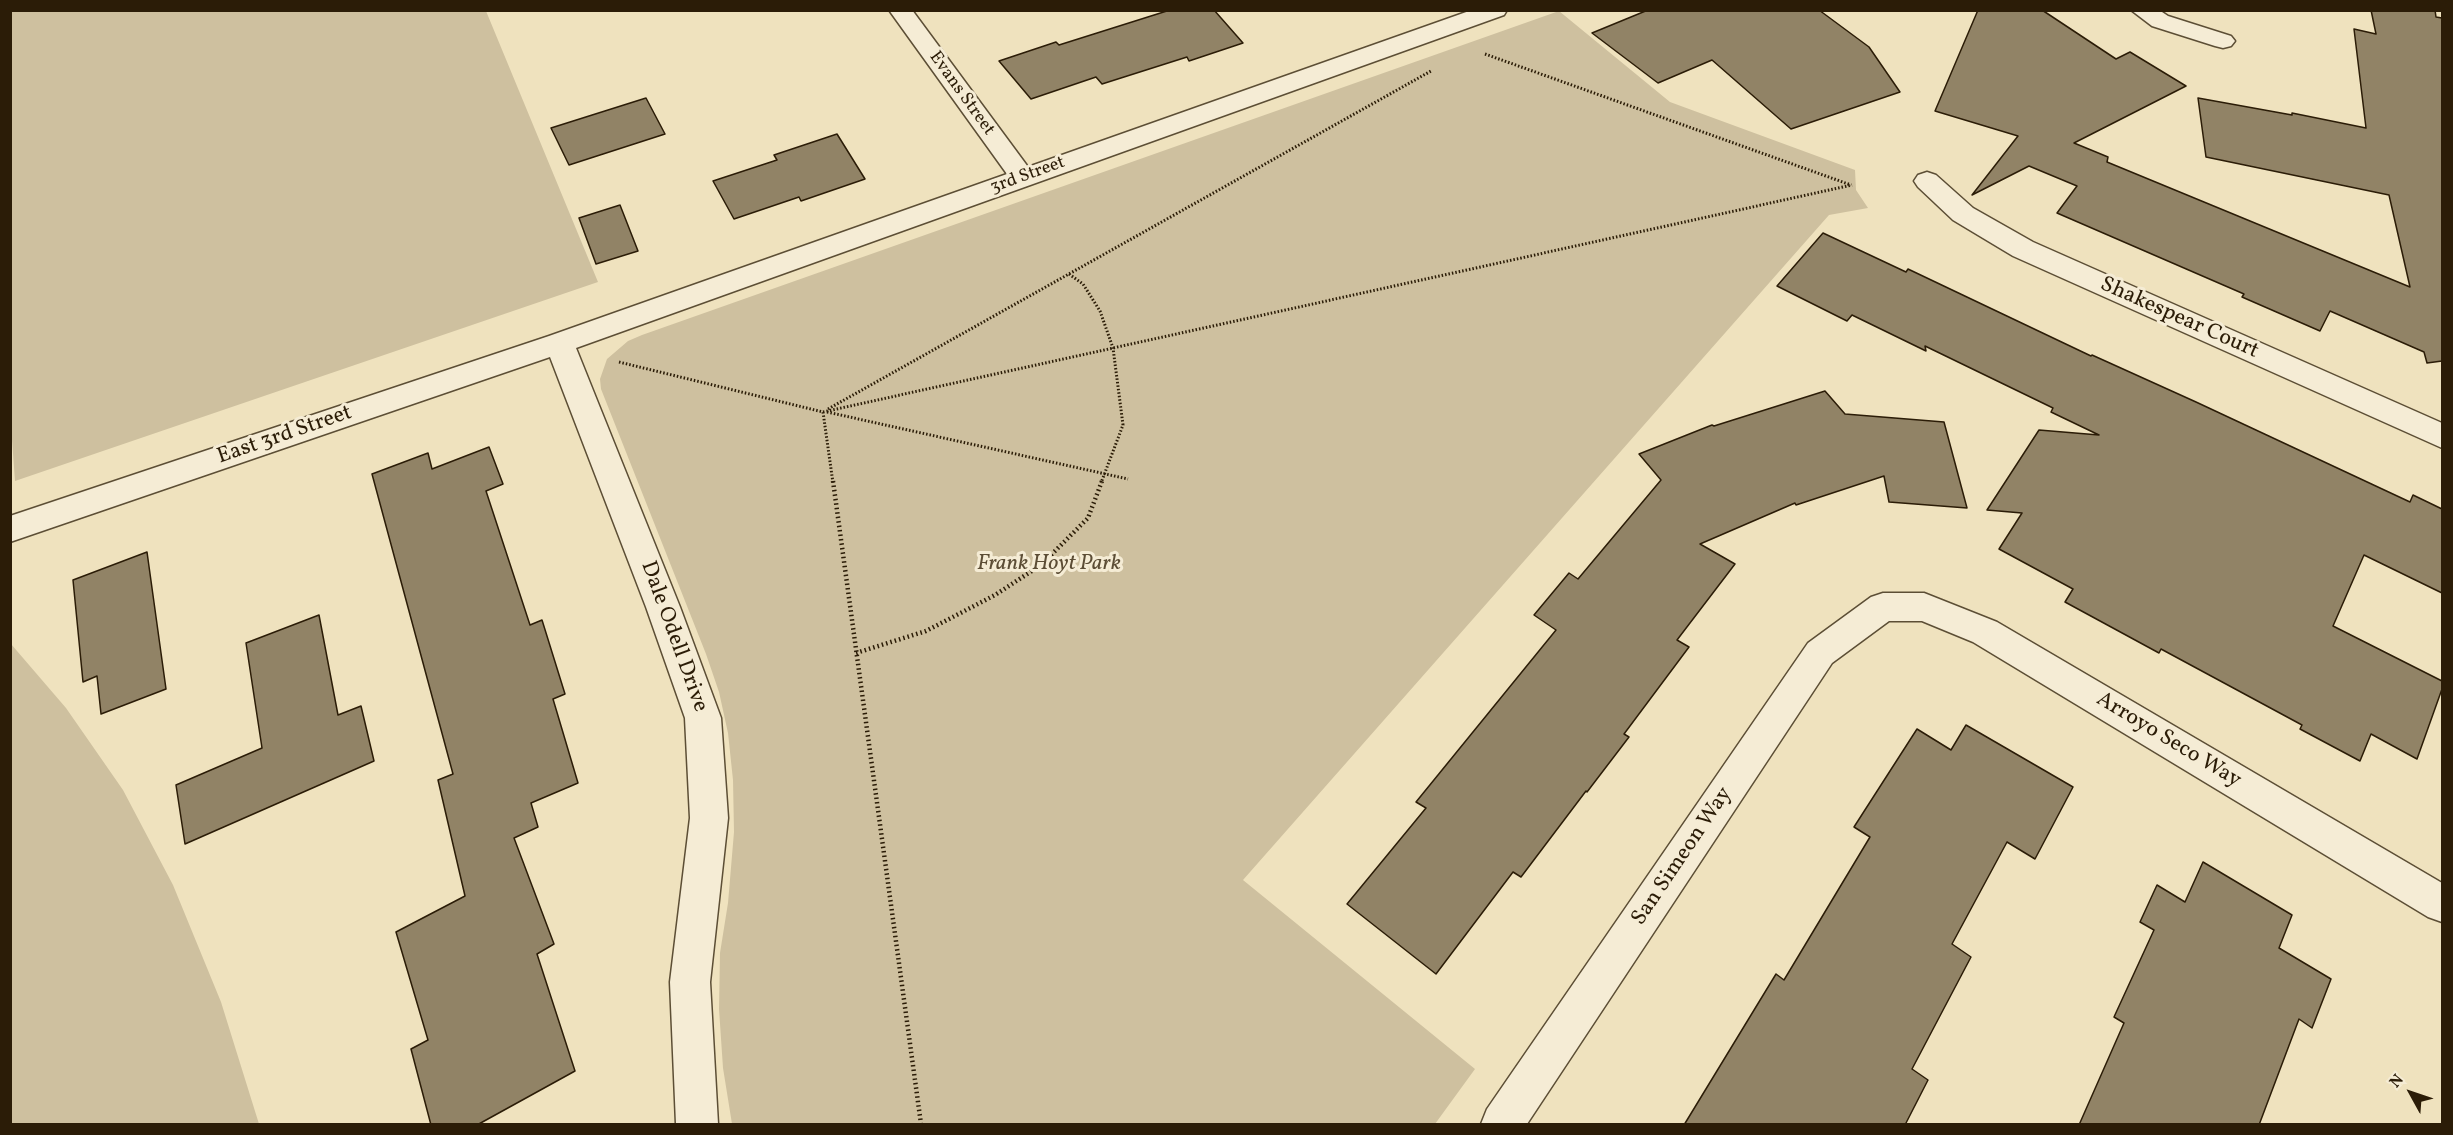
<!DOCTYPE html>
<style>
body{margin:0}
#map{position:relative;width:2453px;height:1135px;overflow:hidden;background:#efe2be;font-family:Vollkorn,serif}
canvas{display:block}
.frame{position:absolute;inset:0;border:12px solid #2b1c07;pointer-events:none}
.north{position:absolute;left:2381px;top:1063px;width:60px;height:60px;-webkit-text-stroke:4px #f5ecd5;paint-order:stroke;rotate:310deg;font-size:16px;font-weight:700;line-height:24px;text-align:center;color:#2b1c07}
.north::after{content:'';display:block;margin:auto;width:21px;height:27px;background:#2b1c07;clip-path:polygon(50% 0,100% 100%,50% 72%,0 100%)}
</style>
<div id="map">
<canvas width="2453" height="1135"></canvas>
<div class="frame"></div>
<div class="north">N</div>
</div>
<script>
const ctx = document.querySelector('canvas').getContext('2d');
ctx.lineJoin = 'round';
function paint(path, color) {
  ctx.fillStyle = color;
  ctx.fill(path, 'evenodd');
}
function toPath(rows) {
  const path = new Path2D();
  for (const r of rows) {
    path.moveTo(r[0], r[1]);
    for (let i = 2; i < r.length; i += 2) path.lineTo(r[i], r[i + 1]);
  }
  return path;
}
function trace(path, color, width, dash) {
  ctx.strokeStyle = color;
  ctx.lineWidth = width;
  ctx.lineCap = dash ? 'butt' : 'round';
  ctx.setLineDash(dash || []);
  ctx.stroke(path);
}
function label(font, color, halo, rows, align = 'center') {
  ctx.font = font + ' Vollkorn,serif';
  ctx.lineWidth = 6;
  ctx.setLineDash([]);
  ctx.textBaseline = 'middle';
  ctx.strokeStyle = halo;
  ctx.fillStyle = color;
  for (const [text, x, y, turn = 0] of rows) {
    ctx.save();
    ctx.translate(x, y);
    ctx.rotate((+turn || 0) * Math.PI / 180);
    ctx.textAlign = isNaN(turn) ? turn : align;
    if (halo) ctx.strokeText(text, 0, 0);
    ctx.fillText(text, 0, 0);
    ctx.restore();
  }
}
const green = toPath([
 [10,11,486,11,598,282,15,481,10,412],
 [1559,11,1670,102,1855,170,1856,190,1868,208,1829,215,1243,880,1475,1069,1435,1124,732,1124,723,1068,719,1009,720,953,728,903,734,832,733,780,728,733,719,692,706,654,601,389,600,379,607,359,628,341,642,335],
 [11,644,66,708,123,790,173,885,221,1002,259,1124,11,1124]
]);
const building = toPath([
 [1170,10,1214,10,1243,43,1189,61,1187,57,1102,84,1096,77,1031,99,999,61,1056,42,1059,45,1170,10],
 [1648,10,1819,10,1869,47,1900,92,1791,129,1712,60,1658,83,1592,33,1648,10],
 [1978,10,2042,10,2116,59,2130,52,2186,86,2074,143,2108,157,2107,162,2410,287,2389,195,2206,157,2198,98,2292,115,2292,113,2366,128,2354,29,2376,34,2371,10,2435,10,2436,17,2442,18,2442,361,2427,363,2424,352,2330,311,2320,331,2242,297,2244,294,2057,213,2077,186,2029,166,1972,195,2018,136,1935,111,1978,10],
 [646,98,665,134,569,165,551,128,646,98],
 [837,134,865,179,801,201,799,197,734,219,713,181,777,160,774,155,837,134],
 [620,205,638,251,596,264,579,218,620,205],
 [1823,233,1906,272,1908,269,2091,356,2092,355,2196,402,2410,502,2413,495,2442,509,2442,593,2364,555,2333,626,2442,681,2442,689,2417,759,2371,734,2360,761,2300,729,2302,725,2161,649,2159,653,2065,602,2073,589,1999,549,2022,513,1987,510,2039,430,2099,435,2051,412,2053,408,1925,346,1926,351,1852,315,1847,321,1777,286,1823,233],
 [1825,391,1845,414,1944,422,1967,508,1889,502,1884,476,1796,505,1795,503,1700,544,1735,564,1677,640,1689,647,1624,734,1629,737,1587,792,1586,791,1521,877,1513,872,1436,974,1347,904,1426,808,1416,802,1556,630,1534,615,1569,573,1578,579,1661,480,1639,454,1712,425,1714,426,1825,391],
 [489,447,503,484,486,491,530,625,542,620,565,694,553,699,578,783,531,803,538,827,514,838,554,944,537,954,575,1071,477,1125,431,1125,411,1049,428,1040,396,932,465,896,438,780,453,774,372,474,428,453,432,469,489,447],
 [147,552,166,689,101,714,97,676,83,682,73,580,147,552],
 [319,615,338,715,361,706,374,761,185,844,176,785,262,748,246,643,319,615],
 [1966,725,2073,787,2035,859,2007,842,1952,944,1971,957,1912,1069,1928,1080,1905,1125,1684,1125,1776,974,1784,980,1870,837,1854,827,1917,729,1951,750,1966,725],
 [2203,862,2292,915,2279,948,2331,979,2312,1028,2299,1019,2259,1125,2079,1125,2124,1023,2114,1017,2154,930,2140,922,2157,885,2185,902,2203,862]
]);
const pathFar1 = toPath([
 [1485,54,1851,185],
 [1069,274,1083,284,1100,311,1113,348,1123,425,1101,483],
 [619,362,823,412,833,483],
 [828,409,1431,71],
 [823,412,1852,185],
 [827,412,1128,479]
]);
const path = toPath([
 [833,481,921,1124],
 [856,653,926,631,995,595,1041,565,1088,518,1102,481]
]);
const minor = toPath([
 [889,10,912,10,1028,167,1472,10,1507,10,1504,15,576,348,680,607,721,718,728,818,710,982,718,1124,676,1124,670,982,690,818,685,718,646,607,550,357,10,542,10,516,549,336,1007,174,889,10],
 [2131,10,2159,10,2168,16,2231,36,2235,41,2231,46,2223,48,2215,46,2152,26,2131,10],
 [1927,172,1936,175,1973,208,2033,242,2442,423,2442,448,2013,256,1953,220,1918,187,1914,181,1918,175,1927,172],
 [1883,593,1924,593,1997,622,2442,883,2442,922,2428,917,1973,642,1922,621,1889,621,1832,663,1527,1124,1481,1124,1487,1109,1808,643,1871,597,1883,593]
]);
const farStreetnames = [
 ["Evans Street",961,94,54],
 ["3rd Street",1028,176,-20]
];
const streetNames = [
 ["Shakespear Court",2179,319,24],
 ["East 3rd Street",285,436,-19],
 ["Dale Odell Drive",673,637,70],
 ["Arroyo Seco Way",2168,741,31],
 ["San Simeon Way",1683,857,-56]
];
const parkNames = [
 ["Frank Hoyt Park",1049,565]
];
paint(green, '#cec09f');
paint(building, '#918366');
trace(building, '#2b1c07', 1.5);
trace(minor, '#5c4e35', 3);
trace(pathFar1, '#2b1c07', 3, [1.5, 2]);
trace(path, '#2b1c07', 4.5, [1.5, 3]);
paint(minor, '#f5ecd5');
label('18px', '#2b1c07', '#f5ecd5', farStreetnames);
label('22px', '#2b1c07', '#f5ecd5', streetNames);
label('italic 22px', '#5c4d35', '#f5ecd5', parkNames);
</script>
